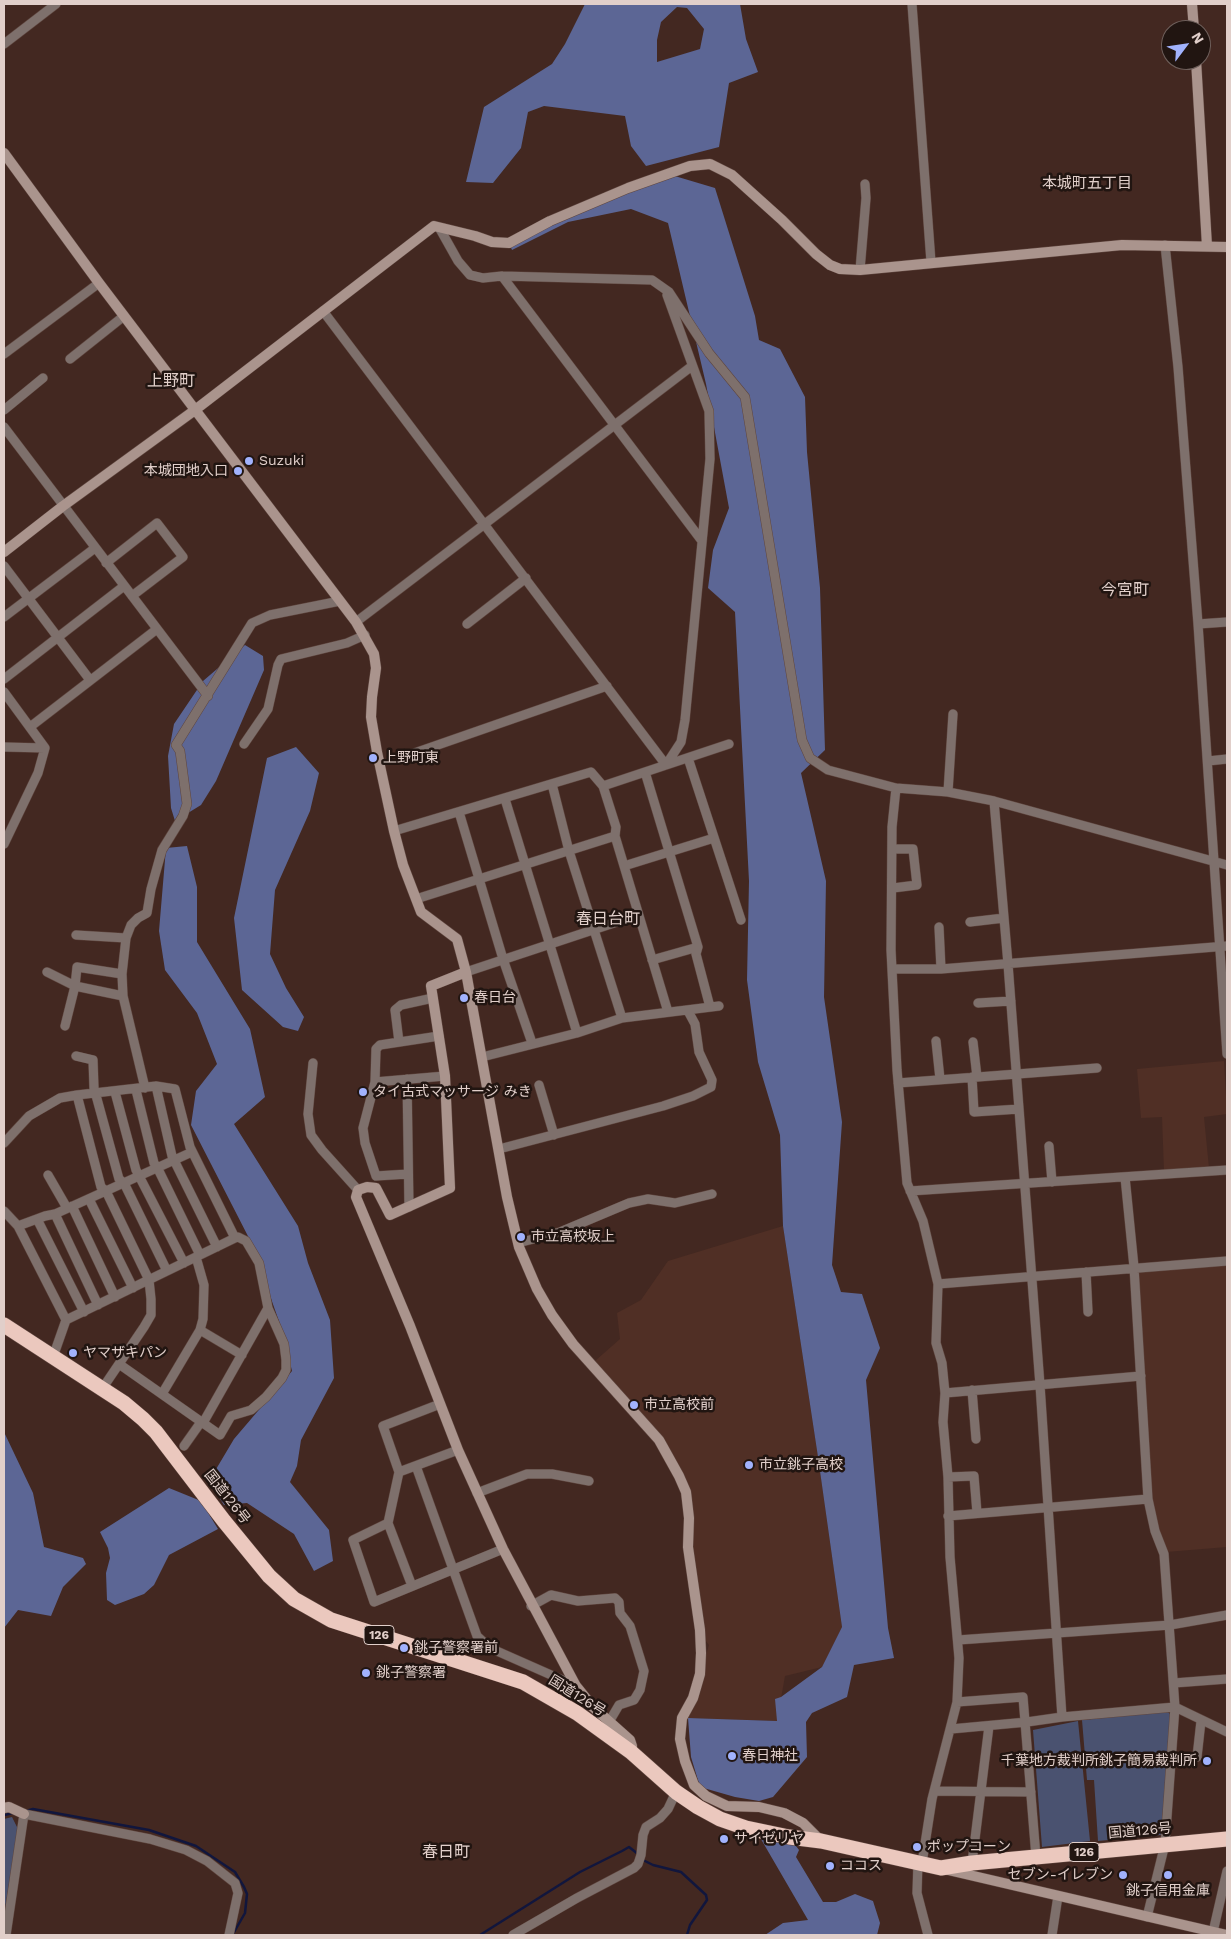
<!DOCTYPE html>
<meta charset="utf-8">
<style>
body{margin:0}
#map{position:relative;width:1231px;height:1939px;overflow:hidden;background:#432821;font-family:"Work Sans",sans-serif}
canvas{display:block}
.frame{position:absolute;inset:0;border:5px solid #e1cfca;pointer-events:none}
.north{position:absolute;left:1161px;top:20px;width:50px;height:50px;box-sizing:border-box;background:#211511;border:1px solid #6e5f5b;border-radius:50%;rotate:59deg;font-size:14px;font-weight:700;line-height:20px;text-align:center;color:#e1cfca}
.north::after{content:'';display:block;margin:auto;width:18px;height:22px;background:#a1b2fd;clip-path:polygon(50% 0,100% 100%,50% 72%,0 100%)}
</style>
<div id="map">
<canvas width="1231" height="1939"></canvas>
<div class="frame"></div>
<div class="north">N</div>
</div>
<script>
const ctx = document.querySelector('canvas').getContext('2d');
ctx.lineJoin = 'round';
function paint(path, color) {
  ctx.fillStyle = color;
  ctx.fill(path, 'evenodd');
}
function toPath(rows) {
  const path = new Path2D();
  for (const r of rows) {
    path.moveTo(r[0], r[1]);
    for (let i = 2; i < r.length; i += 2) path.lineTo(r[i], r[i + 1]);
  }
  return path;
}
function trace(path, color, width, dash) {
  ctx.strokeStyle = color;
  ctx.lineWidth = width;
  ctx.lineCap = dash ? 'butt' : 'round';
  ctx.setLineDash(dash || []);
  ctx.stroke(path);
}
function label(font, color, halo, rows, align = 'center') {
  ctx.font = font + ' "Work Sans","Noto Sans JP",sans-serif';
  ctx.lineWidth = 5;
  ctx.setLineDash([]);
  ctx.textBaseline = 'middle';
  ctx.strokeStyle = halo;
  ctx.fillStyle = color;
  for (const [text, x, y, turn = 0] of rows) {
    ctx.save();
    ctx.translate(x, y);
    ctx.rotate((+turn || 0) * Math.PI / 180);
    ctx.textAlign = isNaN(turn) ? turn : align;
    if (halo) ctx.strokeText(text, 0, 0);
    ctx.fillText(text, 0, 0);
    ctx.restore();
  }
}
const built = toPath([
 [1224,1061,1227,1114,1204,1117,1209,1168,1164,1171,1162,1117,1141,1118,1137,1069],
 [783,1226,818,1457,842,1627,822,1667,785,1676,777,1721,687,1718,709,1645,705,1640,692,1556,692,1506,657,1431,595,1361,620,1339,617,1313,641,1300,668,1261],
 [1227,1263,1227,1547,1166,1552,1152,1512,1137,1270]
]);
const green = toPath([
 [1167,1711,1171,1715,1161,1835,1098,1841,1094,1780,1087,1780,1082,1720],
 [1078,1721,1090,1841,1042,1847,1033,1730],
 [12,1817,18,1829,5,1909,4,1819]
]);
const forest = toPath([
 [585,4,740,4,746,39,758,72,729,83,719,147,646,166,631,146,625,116,544,106,528,112,521,148,493,183,466,182,484,107,552,64,565,44],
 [677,7,687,8,704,29,700,49,657,62,657,40,661,22],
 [668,174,715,188,755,316,759,340,780,349,805,397,807,452,820,588,825,750,801,773,826,881,824,997,842,1122,832,1265,841,1292,862,1294,880,1348,866,1380,888,1628,894,1658,854,1665,847,1697,812,1713,806,1722,807,1757,773,1797,759,1801,735,1797,700,1787,691,1757,688,1718,777,1721,775,1699,781,1697,822,1667,842,1627,818,1457,783,1226,780,1135,758,1062,747,980,749,881,735,612,708,588,713,550,729,508,706,384,668,223,631,209,568,222,512,250,509,243],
 [245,645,263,656,264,670,216,781,201,805,175,821,171,808,168,756,174,724,203,681],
 [296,747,319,773,310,811,275,890,270,954,286,988,304,1017,298,1031,283,1027,242,990,234,918,267,758],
 [187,846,197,887,197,942,250,1029,265,1097,234,1124,298,1226,308,1263,330,1320,334,1378,301,1440,297,1466,290,1482,329,1530,333,1561,314,1571,294,1534,247,1503,224,1505,209,1481,234,1439,292,1371,282,1330,252,1244,191,1125,196,1091,217,1064,197,1013,165,970,159,931,166,848],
 [4,1432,33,1493,44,1547,83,1558,86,1564,63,1587,51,1616,18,1610,4,1628],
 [169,1488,201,1501,218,1529,169,1555,154,1585,144,1594,115,1605,107,1600,106,1573,110,1558,108,1548,100,1532],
 [758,1834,793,1842,799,1850,796,1857,823,1902,836,1902,855,1894,873,1901,880,1923,877,1935,765,1935,783,1923,808,1920]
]);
const stream = toPath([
 [26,1811,33,1809,149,1830,196,1846,235,1872,244,1887,247,1894,245,1913,233,1934],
 [4,1815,13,1813],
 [643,1860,653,1865,681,1872,706,1895,707,1900,690,1925,687,1935],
 [480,1935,580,1872,622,1851,629,1847,638,1854]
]);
const street = toPath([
 [912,4,931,262],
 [4,44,56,4],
 [440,229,458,261,470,275,483,278,502,276,652,280,669,292,709,353,745,397,802,740,810,758,828,770,896,788,948,792,994,801,1227,865],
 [1165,245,1178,367,1198,624,1227,1054],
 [860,270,866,198,865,184],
 [502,276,702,541],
 [323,311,666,765,681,742,685,720,710,459,709,411,667,295],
 [4,354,99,283],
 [70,359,124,316],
 [4,410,43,378],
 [4,427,208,696],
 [106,563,157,523,183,557,132,596],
 [4,566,90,680],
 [4,617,95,548],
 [356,622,692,366],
 [467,624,526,578],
 [1198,624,1227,622],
 [4,679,124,586],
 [4,692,45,748],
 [30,727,157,629],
 [244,744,268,709,278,665,281,659,347,643,365,635],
 [4,747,45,748],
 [406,756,607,686],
 [688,758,741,920],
 [1208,761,1227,759],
 [645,772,698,947,696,954,710,1007],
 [552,784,569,851,622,1018],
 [603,786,729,744],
 [896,788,892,827,891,950,897,1070,907,1183,923,1221,938,1284,936,1343,942,1363,945,1393,943,1422,948,1477,950,1557,959,1658,957,1702,932,1799,922,1863],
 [948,792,953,714],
 [505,799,577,1033],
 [994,801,1008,964,1040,1385,1062,1717],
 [459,812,503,959,532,1043],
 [394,831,591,772,603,786,616,827,615,836,668,1012],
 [4,844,38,773,45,748],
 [892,849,913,849,917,885,893,888],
 [624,866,714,838],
 [416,899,615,836],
 [970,922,1004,918],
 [939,927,941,969],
 [76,935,126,938],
 [652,960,698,947],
 [892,969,941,969,1227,946],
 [47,972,75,986,123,996],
 [466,972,638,915],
 [978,1003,1011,1001],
 [65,1026,75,986,77,967,122,974],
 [936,1041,940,1079],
 [399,1042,395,1010,401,1005,433,998],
 [973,1042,977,1077],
 [76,1056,93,1060,94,1088,119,1179,124,1183,167,1271],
 [482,1057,577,1033,622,1018,719,1006],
 [313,1063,308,1114,311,1135,322,1150,358,1190],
 [972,1077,974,1112,1019,1109],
 [407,1079,409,1207],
 [375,1082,445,1076],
 [898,1083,1097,1068],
 [539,1085,554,1135],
 [156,1086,172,1156,217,1247],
 [145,1088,123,996,122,974,126,938,131,925,138,918,147,913,151,889,162,850,183,816,187,804,180,751,176,745,252,623,270,615,340,601],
 [136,1090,154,1163,158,1169,200,1255],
 [115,1092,136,1170,184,1263],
 [77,1095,101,1187,106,1191,149,1280,151,1299,151,1315,144,1327,102,1389],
 [4,1143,29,1116,60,1098,77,1095,156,1086,175,1089,190,1147,235,1238],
 [1049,1146,1052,1182],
 [499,1149,663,1106,693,1096,711,1087,712,1080,699,1052,695,1024,688,1011],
 [408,1174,376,1176,365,1143,363,1128,375,1082,376,1049,380,1045,439,1036],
 [48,1175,67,1208],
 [1125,1177,1134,1267,1148,1499,1155,1531,1164,1554,1175,1707,1165,1844,1147,1917],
 [910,1191,1227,1170],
 [89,1199,133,1288],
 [72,1206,115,1297],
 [4,1211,18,1226,66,1320],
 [55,1214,98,1305],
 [37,1219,84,1312],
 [18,1226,45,1216,55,1214,192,1152],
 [518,1243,560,1232,629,1203,648,1199,675,1203,712,1194],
 [1086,1272,1088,1312],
 [938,1284,1227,1261],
 [200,1330,242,1355],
 [53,1357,66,1320,235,1238,238,1237,246,1241,259,1263,268,1308,284,1344,286,1360,286,1370,282,1378,266,1397,251,1410,231,1416,220,1435,119,1364],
 [972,1390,976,1439],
 [945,1393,1141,1376],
 [162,1394,200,1330,203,1319,204,1285,196,1257],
 [440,1404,383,1426,399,1472,388,1523,353,1540,374,1602,503,1549],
 [203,1423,268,1308],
 [184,1446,201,1422],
 [416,1466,477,1636,490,1648,576,1686],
 [399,1472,458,1450],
 [948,1477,974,1476,977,1513],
 [477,1493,527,1474,552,1474,589,1481],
 [948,1516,1148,1499],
 [388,1523,412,1586],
 [531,1606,551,1595,578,1601,615,1598,619,1602,620,1613,630,1626,644,1671,640,1690,634,1700,619,1705,609,1722],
 [958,1640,1170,1625,1227,1615],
 [1174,1683,1227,1679],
 [957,1702,1023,1697,1036,1857],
 [951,1729,1027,1722,1062,1717,1175,1707,1227,1732],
 [1197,1757,1201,1721],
 [934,1791,1031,1792],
 [918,1862,917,1893,928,1935],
 [972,1863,989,1726],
 [1213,1932,1227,1871],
 [6,1935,24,1814,150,1839,186,1850,207,1861,235,1883,238,1893,229,1935],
 [513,1935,577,1898,634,1868,638,1864,641,1855,643,1835,646,1827,660,1818,668,1809,676,1792],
 [1052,1935,1058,1896]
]);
const secondary = toPath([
 [1192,4,1194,30],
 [1196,60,1207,246],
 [4,153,99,283,356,622,374,654,376,668,372,697,371,717,377,752,394,831,403,865,421,912,457,939,466,972,507,1197,519,1247,537,1289,552,1315,573,1344,659,1440,679,1476,686,1492,689,1518,688,1547,700,1630,701,1653,700,1674,693,1698,682,1718,680,1739,685,1761,694,1785,706,1796,727,1806,759,1807,784,1813,803,1823,821,1841],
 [4,552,63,506,195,410,434,226,475,236,492,242,509,243,550,221,628,188,690,166,710,164,732,175,782,220,816,254,830,265,840,269,860,270,1122,245,1227,247],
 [466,972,431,986,445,1076,450,1188,390,1215,376,1188,367,1187,358,1190,356,1197,410,1326,458,1450,503,1549,576,1686,593,1707,630,1740,632,1746,631,1752],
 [4,1808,9,1807,24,1814],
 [948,1870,1227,1935]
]);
const highway = toPath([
 [4,1325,124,1403,143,1419,156,1432,224,1521,269,1576,294,1599,331,1620,523,1682,577,1713,631,1752,676,1792,698,1807,720,1819,746,1828,789,1837,821,1841,941,1868,972,1863,1227,1839]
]);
const markers = [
 [249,461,5,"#a1b2fd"],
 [238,471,5,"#a1b2fd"],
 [373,758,5,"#a1b2fd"],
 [464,998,5,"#a1b2fd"],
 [363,1092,5,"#a1b2fd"],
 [521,1237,5,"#a1b2fd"],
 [73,1353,5,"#a1b2fd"],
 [634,1405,5,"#a1b2fd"],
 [749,1465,5,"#a1b2fd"],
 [404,1648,5,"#a1b2fd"],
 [366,1673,5,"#a1b2fd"],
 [732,1756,5,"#a1b2fd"],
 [1207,1761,5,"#a1b2fd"],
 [724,1839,5,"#a1b2fd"],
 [917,1847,5,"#a1b2fd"],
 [830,1866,5,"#a1b2fd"],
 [1123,1875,5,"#a1b2fd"],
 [1168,1875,5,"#a1b2fd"]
];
const shields = [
 [379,1635,30],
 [1084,1852,30]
];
const shieldNames = [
 ["126",379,1635],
 ["126",1084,1852]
];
const poiNames = [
 ["Suzuki",259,461],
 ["本城団地入口",228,471,"right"],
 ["上野町東",383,758],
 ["春日台",474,998],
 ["タイ古式マッサージ みき",373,1092],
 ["市立高校坂上",531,1237],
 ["ヤマザキパン",83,1353],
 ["市立高校前",644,1405],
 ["市立銚子高校",759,1465],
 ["銚子警察署前",414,1648],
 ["銚子警察署",376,1673],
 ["春日神社",742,1756],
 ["千葉地方裁判所銚子簡易裁判所",1197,1761,"right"],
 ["サイゼリヤ",734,1839],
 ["ポップコーン",927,1847],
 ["ココス",840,1866],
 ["セブン-イレブン",1113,1875,"right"],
 ["銚子信用金庫",1168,1891,"center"]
];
const streetNames = [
 ["国道126号",227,1497,52],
 ["国道126号",577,1696,32],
 ["国道126号",1140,1831,-5]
];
const neighbourhoodNames = [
 ["本城町五丁目",1087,184]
];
const quarterNames = [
 ["上野町",171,381],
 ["今宮町",1125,590],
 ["春日台町",608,919],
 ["春日町",446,1852]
];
paint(built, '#502f25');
paint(green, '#4a5270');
paint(forest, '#5c6695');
trace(stream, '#11163d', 2.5);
trace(street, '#5f463f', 10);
trace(secondary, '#5f463f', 11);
trace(highway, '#5f463f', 16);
trace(street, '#7e706c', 9);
trace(secondary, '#aa948d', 10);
trace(highway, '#ebc8be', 15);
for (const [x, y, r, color] of markers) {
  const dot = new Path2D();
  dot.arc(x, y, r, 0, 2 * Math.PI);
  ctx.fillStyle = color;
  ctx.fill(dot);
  trace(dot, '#211511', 2);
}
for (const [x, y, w] of shields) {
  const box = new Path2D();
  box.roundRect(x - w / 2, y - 9.5, w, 19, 4);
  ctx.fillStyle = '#211511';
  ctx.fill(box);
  trace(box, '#e1cfca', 1);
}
label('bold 12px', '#e1cfca', null, shieldNames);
label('14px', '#e1cfca', '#211511', poiNames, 'left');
label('14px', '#e1cfca', '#211511', streetNames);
label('15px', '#e1cfca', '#211511', neighbourhoodNames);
label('16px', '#e1cfca', '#211511', quarterNames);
</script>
